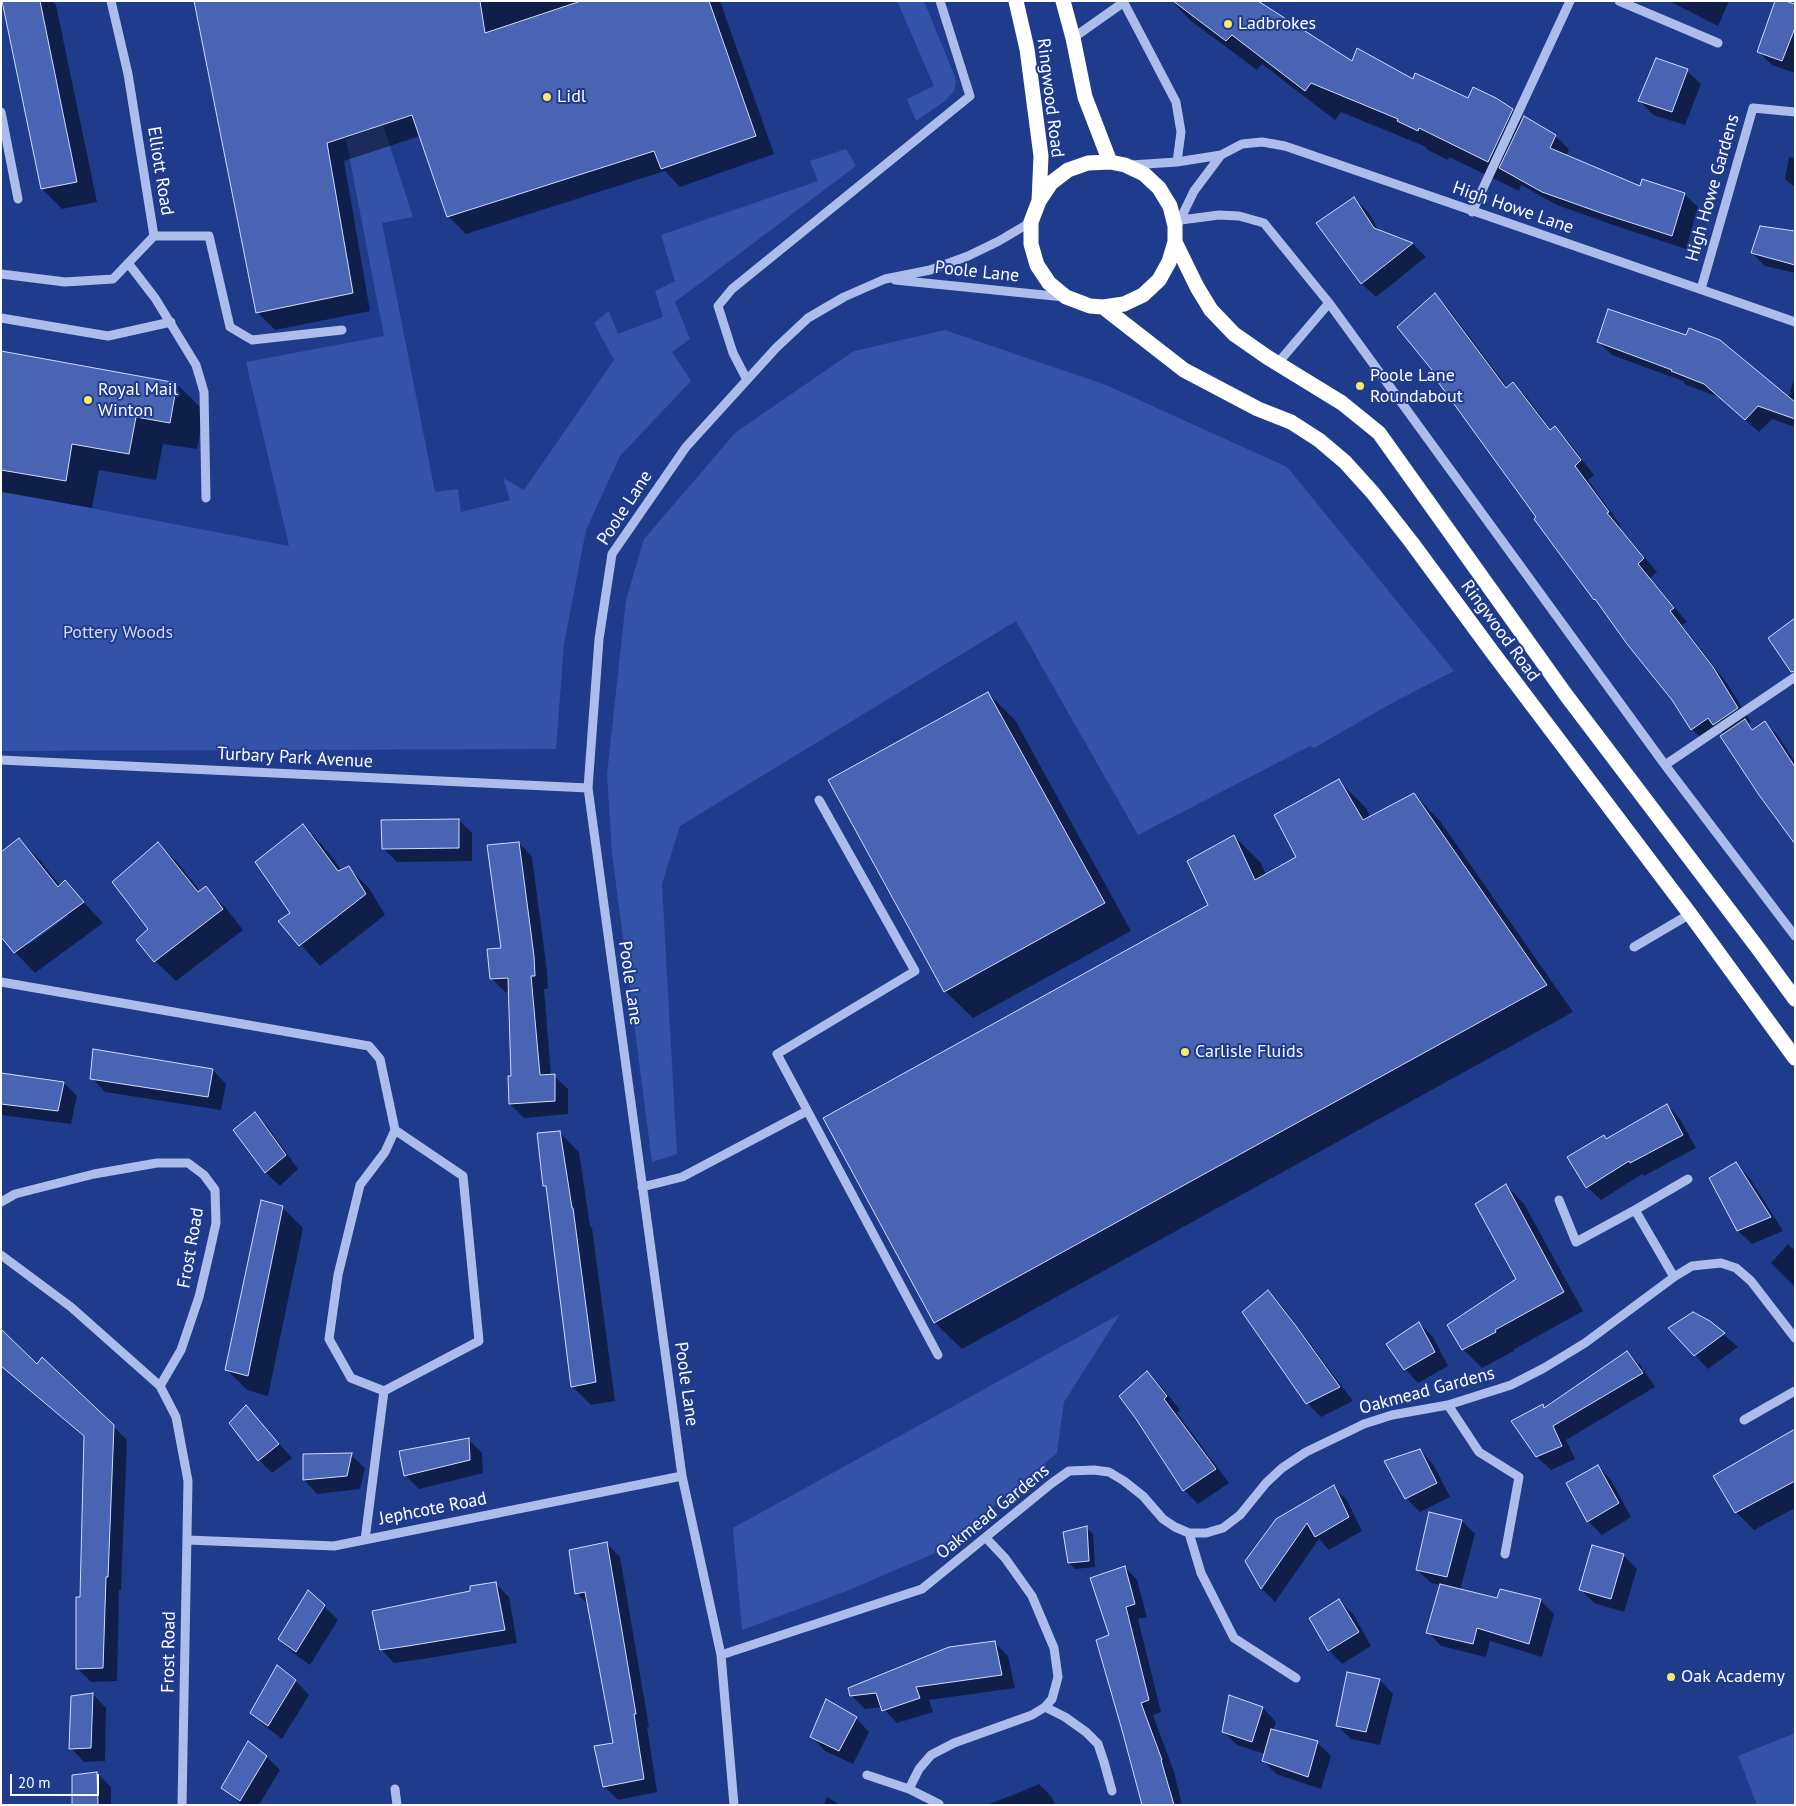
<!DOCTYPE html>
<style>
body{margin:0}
#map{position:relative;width:1796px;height:1806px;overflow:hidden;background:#1f3b8c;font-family:"PT Sans",sans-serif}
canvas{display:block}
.frame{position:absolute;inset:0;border:2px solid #fff;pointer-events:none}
.scale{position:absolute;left:10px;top:1774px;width:89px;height:22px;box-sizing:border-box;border:2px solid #fff;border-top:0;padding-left:6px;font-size:15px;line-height:18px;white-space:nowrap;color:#fff;-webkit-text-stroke:4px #1f3b8c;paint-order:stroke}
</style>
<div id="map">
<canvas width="1796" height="1806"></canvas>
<div class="frame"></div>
<div class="scale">20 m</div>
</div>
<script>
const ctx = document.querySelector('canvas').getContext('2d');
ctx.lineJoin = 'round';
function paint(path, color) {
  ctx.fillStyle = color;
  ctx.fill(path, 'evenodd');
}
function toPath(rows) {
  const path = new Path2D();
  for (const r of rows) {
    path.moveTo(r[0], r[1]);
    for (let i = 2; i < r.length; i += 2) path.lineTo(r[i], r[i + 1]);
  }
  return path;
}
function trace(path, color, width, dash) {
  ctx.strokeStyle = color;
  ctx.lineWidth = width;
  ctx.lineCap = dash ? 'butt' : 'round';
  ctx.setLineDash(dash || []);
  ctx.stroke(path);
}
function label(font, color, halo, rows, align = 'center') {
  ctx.font = font + ' "PT Sans",sans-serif';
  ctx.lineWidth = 4;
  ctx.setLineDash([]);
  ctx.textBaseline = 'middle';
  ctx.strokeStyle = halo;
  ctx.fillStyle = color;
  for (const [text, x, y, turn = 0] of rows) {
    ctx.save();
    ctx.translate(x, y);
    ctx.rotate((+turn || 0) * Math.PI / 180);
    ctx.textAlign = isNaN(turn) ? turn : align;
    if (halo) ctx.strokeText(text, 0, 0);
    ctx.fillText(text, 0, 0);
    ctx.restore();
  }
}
const green = toPath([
 [897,1,924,1,955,77,956,83,954,91,945,101,916,121,907,99,934,86],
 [383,125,413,217,382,223,435,492,458,489,461,512,510,500,503,478,524,490,614,360,594,323,609,311,618,334,663,317,655,291,675,281,661,235,818,181,810,161,846,149,856,166,675,302,690,339,672,352,691,381,620,456,586,530,564,644,556,749,1,751,1,491,289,546,246,362,384,336,346,140,362,132],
 [945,330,1106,385,1287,467,1454,671,1392,703,1314,748,1310,746,1138,835,1016,621,680,826,662,884,677,1154,652,1162,612,853,607,774,626,600,644,539,736,432,854,351],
 [1120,1314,1064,1402,1057,1453,940,1551,844,1592,742,1630,733,1528],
 [1795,1733,1795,1805,1757,1805,1738,1756]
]);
const shadow = toPath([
 [3,1,52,1,56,5,97,202,62,209,42,189],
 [195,1,720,1,774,154,680,187,665,171,466,234,448,216,420,136,344,161,370,311,275,330,257,312],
 [1172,1,1256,1,1352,63,1414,81,1469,100,1512,110,1523,121,1555,136,1569,149,1566,156,1641,188,1684,194,1698,207,1686,249,1619,227,1557,205,1521,185,1519,191,1449,157,1448,160,1428,150,1424,146,1341,112,1335,120,1262,64,1257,70,1191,21],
 [1669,1,1729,1,1718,26],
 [1795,6,1795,73,1772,65,1759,52],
 [1657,59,1687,71,1701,84,1685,125,1653,115,1640,101],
 [1789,157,1795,158,1795,186,1792,185,1785,179],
 [1354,198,1368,212,1380,232,1413,244,1426,257,1376,297,1362,284,1317,223],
 [1795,233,1795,273,1765,266,1752,253],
 [1435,295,1448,308,1508,388,1513,384,1527,397,1551,430,1555,428,1568,441,1594,475,1588,480,1621,526,1619,527,1657,572,1650,578,1687,622,1682,625,1726,682,1751,722,1748,724,1754,730,1765,722,1778,736,1795,762,1795,842,1724,734,1721,732,1706,743,1692,729,1673,700,1595,599,1538,518],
 [1687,337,1788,398,1795,376,1795,427,1772,419,1759,432,1719,397,1686,385,1683,381,1612,355,1598,342],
 [1,352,177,384,204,411,197,449,163,444,156,480,99,470,92,508,1,492],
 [988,693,1015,720,1131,931,973,1018,945,991],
 [1338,780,1365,807,1371,817,1414,794,1440,821,1573,1012,962,1349,935,1323,824,1119,1210,906,1234,836,1261,863,1266,875,1298,858],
 [459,820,472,833,472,861,397,862,383,848],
 [303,825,323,846,342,870,348,867,369,888,385,915,320,966,280,922,292,913],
 [19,840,40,860,60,886,65,882,103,923,35,973,15,952],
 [66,914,68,916,28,945,28,942],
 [158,843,179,864,200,891,205,888,226,908,243,930,176,981,155,961,149,929],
 [519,843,532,857,547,971,548,989,544,989,551,1076,554,1076,568,1089,568,1114,524,1118,510,1104,509,1077,512,1077,510,991,505,992,491,978,502,949],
 [213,1070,226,1084,221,1110,105,1092,92,1078],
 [1,1074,64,1083,77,1096,71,1124,1,1115],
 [1667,1105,1680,1119,1696,1148,1644,1176,1642,1174,1601,1200,1587,1187,1607,1140],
 [255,1114,268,1127,298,1169,280,1186,266,1173,235,1130],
 [560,1133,579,1152,590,1226,592,1228,615,1401,591,1405,572,1386,548,1189,544,1186],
 [1735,1164,1749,1177,1783,1231,1752,1244,1738,1231,1711,1179],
 [1506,1185,1524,1204,1583,1311,1513,1350,1514,1351,1482,1368,1463,1349,1518,1280],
 [282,1207,303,1228,268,1396,247,1390,226,1369],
 [1788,1244,1795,1251,1795,1287,1771,1263],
 [1268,1292,1282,1306,1353,1401,1321,1417,1307,1403],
 [1709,1322,1738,1347,1708,1369,1670,1328],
 [1419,1323,1433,1337,1448,1366,1418,1383,1405,1369],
 [1627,1352,1641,1366,1655,1387,1566,1440,1575,1459,1551,1470,1537,1457,1512,1422,1542,1406,1545,1409],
 [37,1366,113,1426,127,1440,121,1590,119,1590,117,1681,91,1682,78,1669,85,1438,24,1384],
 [1147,1373,1161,1386,1180,1410,1177,1413,1229,1483,1198,1504,1184,1490,1137,1418],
 [246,1407,292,1458,272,1473,259,1460],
 [1795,1430,1795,1508,1754,1530,1736,1512,1715,1477],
 [468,1439,482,1453,483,1473,419,1489,405,1475],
 [1420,1450,1433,1464,1450,1497,1420,1512,1406,1498],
 [351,1455,365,1468,360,1489,317,1494,304,1480,304,1456],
 [1598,1466,1611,1480,1631,1517,1602,1535,1588,1521,1568,1483],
 [1333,1487,1347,1500,1362,1531,1329,1550,1319,1539,1275,1602,1262,1589,1247,1562],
 [1430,1514,1462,1521,1475,1534,1460,1590,1498,1599,1541,1601,1554,1614,1542,1657,1490,1641,1486,1657,1441,1646,1428,1632,1441,1585,1431,1583,1417,1570],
 [1087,1528,1093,1534,1095,1567,1075,1569,1069,1563],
 [606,1543,620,1557,649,1727,647,1727,657,1792,618,1800,604,1786,614,1744,589,1606,577,1593],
 [1623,1555,1637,1569,1624,1612,1594,1603,1581,1590],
 [1125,1567,1137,1580,1147,1617,1138,1619,1161,1712,1153,1715,1174,1772,1182,1805,1143,1805,1111,1636],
 [495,1583,509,1597,517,1643,423,1659,394,1663,381,1649,472,1592],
 [1339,1601,1353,1614,1371,1646,1342,1664,1329,1650],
 [324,1606,338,1620,310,1665,293,1653,279,1639],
 [995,1643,1008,1656,1015,1688,929,1700,933,1712,897,1723,882,1707,865,1709,851,1695],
 [277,1667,296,1681,309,1695,282,1739,265,1726,252,1713],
 [1380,1680,1393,1694,1380,1745,1351,1739,1337,1725],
 [93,1694,106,1708,105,1761,84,1762,71,1748],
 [1263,1708,1276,1722,1273,1731,1317,1742,1331,1756,1321,1789,1276,1774,1263,1760,1265,1754,1237,1745,1223,1731],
 [856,1718,869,1732,853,1764,825,1751,812,1737],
 [267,1757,280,1770,259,1805,242,1805,223,1788],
 [97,1773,111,1787,111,1805,74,1805],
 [1039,1784,1052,1797,1055,1805,986,1805,1013,1795],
 [827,1797,840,1805,824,1805]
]);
const building = toPath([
 [2,1,40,1,77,182,41,189,2,1],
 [194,1,480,1,485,33,581,1,709,1,756,136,661,169,654,151,447,217,412,115,327,143,353,293,256,313,194,1],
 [1173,1,1258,1,1352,61,1357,48,1413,79,1415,73,1468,98,1473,87,1496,98,1513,109,1488,162,1419,128,1418,131,1397,121,1398,119,1311,83,1305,91,1232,35,1226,41,1173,1],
 [1775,1,1785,1,1795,4,1795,28,1782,61,1757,52,1775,1],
 [1656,58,1688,69,1672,112,1638,101,1656,58],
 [1524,116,1556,135,1550,148,1640,186,1642,179,1685,193,1672,236,1604,214,1542,192,1499,168,1524,116],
 [1354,197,1374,228,1413,243,1361,284,1316,223,1354,197],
 [1760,226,1795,231,1795,265,1751,253,1760,226],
 [1435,293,1506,388,1513,382,1550,430,1555,426,1581,460,1575,466,1609,512,1607,513,1644,558,1638,564,1674,608,1670,611,1713,667,1738,708,1713,725,1708,718,1691,730,1672,700,1627,644,1595,599,1594,600,1559,553,1534,519,1536,517,1430,371,1432,370,1397,327,1435,293],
 [1608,309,1686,335,1689,328,1720,340,1795,402,1795,419,1758,406,1745,420,1704,384,1671,371,1672,370,1597,342,1608,309],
 [1,351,177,383,170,423,136,417,129,454,72,444,66,481,1,470,1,351],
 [1795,618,1795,671,1791,672,1768,638,1795,618],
 [988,692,1105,903,944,992,828,780,988,692],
 [1745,719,1752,730,1765,721,1795,767,1795,844,1759,795,1720,736,1745,719],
 [1339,779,1363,820,1414,793,1547,985,934,1323,823,1118,1208,905,1187,861,1234,835,1255,880,1296,857,1274,815,1339,779],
 [459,819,459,848,382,849,381,820,459,819],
 [303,824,338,871,349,866,366,894,299,946,278,921,290,913,255,862,303,824],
 [19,838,58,887,65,880,84,902,14,953,1,937,1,852,19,838],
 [158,842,198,892,206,886,223,909,154,962,136,940,148,929,112,882,158,842],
 [519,842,534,956,535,976,531,976,540,1075,555,1074,555,1101,509,1104,508,1076,511,1076,508,978,490,979,487,949,501,948,487,845,519,842],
 [93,1049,213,1069,208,1097,90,1079,93,1049],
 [1,1073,64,1082,58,1111,1,1104,1,1073],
 [1667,1104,1683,1135,1630,1163,1629,1161,1586,1188,1567,1157,1604,1135,1606,1139,1667,1104],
 [255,1112,286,1155,265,1173,233,1130,255,1112],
 [560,1131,572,1208,573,1208,596,1382,571,1387,546,1186,543,1186,537,1133,560,1131],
 [1736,1162,1771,1217,1737,1231,1709,1178,1736,1162],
 [1506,1184,1564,1292,1495,1330,1496,1332,1462,1350,1447,1325,1516,1279,1475,1204,1506,1184],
 [261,1200,283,1206,248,1376,225,1370,261,1200],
 [1268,1290,1296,1326,1340,1387,1306,1404,1242,1312,1268,1290],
 [1693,1312,1710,1321,1725,1333,1694,1356,1668,1328,1693,1312],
 [1419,1322,1435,1352,1404,1370,1386,1344,1419,1322],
 [1,1329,37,1364,42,1357,114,1425,108,1577,106,1577,103,1668,76,1669,76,1597,80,1597,84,1436,1,1366,1,1329],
 [1627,1351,1643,1373,1553,1426,1562,1446,1536,1457,1511,1421,1543,1404,1544,1408,1627,1351],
 [1147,1371,1167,1396,1164,1399,1216,1469,1183,1491,1136,1419,1119,1396,1147,1371],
 [246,1405,279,1444,258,1461,229,1423,246,1405],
 [1795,1429,1795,1481,1735,1513,1713,1476,1795,1429],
 [469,1438,470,1460,404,1476,399,1451,469,1438],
 [1420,1449,1437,1483,1405,1499,1384,1461,1420,1449],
 [352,1453,347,1476,303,1480,303,1454,352,1453],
 [1598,1465,1619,1503,1587,1522,1566,1483,1598,1465],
 [1334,1485,1349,1517,1315,1537,1307,1523,1261,1589,1245,1561,1276,1519,1334,1485],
 [1429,1512,1462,1520,1447,1577,1416,1570,1429,1512],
 [1087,1526,1089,1561,1068,1563,1063,1532,1087,1526],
 [607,1542,636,1714,634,1714,644,1779,603,1787,594,1746,613,1743,585,1592,575,1594,569,1550,607,1542],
 [1592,1545,1624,1554,1611,1599,1579,1590,1592,1545],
 [1125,1566,1135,1604,1126,1607,1149,1700,1141,1703,1162,1760,1161,1760,1174,1805,1142,1805,1122,1730,1096,1640,1109,1635,1090,1578,1125,1566],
 [496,1582,505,1630,408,1646,380,1650,372,1611,470,1591,470,1586,496,1582],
 [1440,1584,1497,1598,1500,1589,1541,1599,1529,1644,1477,1628,1473,1644,1426,1633,1440,1584],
 [308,1590,325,1605,296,1652,278,1639,308,1590],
 [1339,1599,1359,1632,1328,1651,1309,1618,1339,1599],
 [995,1641,1002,1675,916,1687,920,1698,882,1711,876,1693,850,1696,848,1688,949,1647,995,1641],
 [277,1665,296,1680,268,1726,250,1713,277,1665],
 [1347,1672,1380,1679,1366,1732,1336,1726,1347,1672],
 [93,1693,91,1748,69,1749,71,1696,93,1693],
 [1229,1695,1263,1707,1252,1742,1222,1732,1229,1695],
 [826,1699,857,1717,839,1751,810,1737,826,1699],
 [1271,1729,1318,1741,1308,1777,1262,1761,1271,1729],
 [248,1741,267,1756,240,1801,221,1788,248,1741],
 [97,1772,98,1805,72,1805,72,1775,97,1772]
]);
const minor = toPath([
 [1123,1,1176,102,1181,132,1177,162],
 [1619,1,1718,43],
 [1073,38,1124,2],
 [1,112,18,199],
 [1131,165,1177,162,1221,155,1242,144,1262,142,1285,146,1795,322],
 [1472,212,1570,1],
 [1181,220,1219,215,1239,216,1264,223,1329,303,1665,765,1795,936],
 [1179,222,1194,191,1221,155],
 [154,236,209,236,230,327,252,340,342,330],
 [128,263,155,298,196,365,204,392,206,498],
 [1,274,65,282,113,279,154,236,128,74,111,1],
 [895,280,1064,297],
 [1701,289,1753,108,1795,112],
 [1,318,108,336,171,322],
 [1277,364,1329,303],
 [747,380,733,353,718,306,732,289,970,96,940,1],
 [1,760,588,788],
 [1665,765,1795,677],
 [819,800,915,971,777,1054,938,1355],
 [1634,947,1690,914],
 [1,982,369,1046,380,1059,395,1130,385,1152,360,1185,338,1275,329,1339,351,1378,384,1391,365,1540],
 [642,1187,682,1177,807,1111],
 [1559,1200,1576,1242,1635,1210],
 [1,1202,15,1194,94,1174,157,1163,188,1163,204,1175,215,1190,216,1223,210,1250,199,1297,181,1350,160,1386],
 [1,1255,71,1307,160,1386,176,1417,188,1481,182,1805],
 [1674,1277,1635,1210,1688,1179],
 [384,1391,479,1341,463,1176,395,1130],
 [1448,1405,1479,1452,1519,1477,1505,1554],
 [1744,1420,1795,1391],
 [1189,1533,1201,1573,1234,1638,1296,1678],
 [188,1540,334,1546,682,1476],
 [721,1655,922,1589,1052,1483,1069,1471,1094,1470,1109,1472,1124,1481,1143,1496,1163,1519,1175,1527,1189,1533,1206,1533,1223,1528,1240,1515,1266,1483,1282,1468,1306,1452,1364,1424,1392,1415,1448,1405,1511,1385,1544,1368,1585,1343,1674,1277,1692,1266,1721,1263,1736,1268,1751,1281,1795,1338],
 [1045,1707,1065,1717,1086,1732,1098,1744,1104,1762,1112,1791],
 [867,1775,909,1789],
 [395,1789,397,1805],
 [939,1804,909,1789,919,1769,931,1755,954,1743,1032,1715,1045,1707,1052,1699,1058,1677,1054,1648,1032,1596,1005,1558,986,1538],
 [734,1805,721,1655,682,1476,588,788,599,639,612,554,686,447,776,348,808,318,844,297,885,279,930,270,968,256,999,241,1031,222]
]);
const highway = toPath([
 [1016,1,1027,49,1041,156,1039,201,1031,222,1031,244,1037,265,1049,283,1066,297,1090,306,1103,307,1124,304,1143,295,1159,280,1169,262,1175,242,1175,226,1170,206,1159,188,1144,174,1125,165,1110,162,1088,163,1068,170,1051,183,1039,201],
 [1063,1,1073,38,1085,97,1110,162],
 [1175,242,1197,287,1211,310,1234,334,1267,357,1342,403,1379,433,1566,695,1760,951,1795,999],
 [1103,307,1184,370,1258,409,1291,422,1319,440,1345,462,1373,493,1412,543,1493,653,1690,914,1795,1058]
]);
const markers = [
 [1228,24,5,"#faea6c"],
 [547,97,5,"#faea6c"],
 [1360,386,5,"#faea6c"],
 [88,400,5,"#faea6c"],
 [1185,1052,5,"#faea6c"],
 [1671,1677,5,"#faea6c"]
];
const poiNames = [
 ["Ladbrokes",1238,24],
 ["Lidl",557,97],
 ["Poole Lane",1370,376],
 ["Roundabout",1370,397],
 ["Royal Mail",98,390],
 ["Winton",98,411],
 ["Carlisle Fluids",1195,1052],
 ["Oak Academy",1681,1677]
];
const streetNames = [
 ["Ringwood Road",1050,98,83],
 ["Elliott Road",160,171,81],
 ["High Howe Gardens",1713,188,-74],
 ["High Howe Lane",1513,208,19],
 ["Poole Lane",977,272,6],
 ["Poole Lane",625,508,-57],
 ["Ringwood Road",1500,631,54],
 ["Turbary Park Avenue",295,758,3],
 ["Poole Lane",630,983,82],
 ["Frost Road",191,1248,-80],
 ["Poole Lane",686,1384,82],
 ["Oakmead Gardens",1427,1391,-15],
 ["Jephcote Road",433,1509,-11],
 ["Oakmead Gardens",993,1512,-39],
 ["Frost Road",169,1652,-89]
];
const parkNames = [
 ["Pottery Woods",118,633]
];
paint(green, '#3353a9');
paint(shadow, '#0007');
paint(building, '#4864b3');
trace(building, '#d1dcf9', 1);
trace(minor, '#acbdec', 9);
trace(highway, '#fff', 15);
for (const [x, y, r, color] of markers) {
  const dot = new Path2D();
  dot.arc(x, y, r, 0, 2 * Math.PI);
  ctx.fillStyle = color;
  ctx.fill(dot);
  trace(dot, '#1f3b8c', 2);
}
label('18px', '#fff', '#1f3b8c', poiNames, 'left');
label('18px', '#fff', '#1f3b8c', streetNames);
label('18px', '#d1dcf9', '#1f3b8c', parkNames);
</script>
